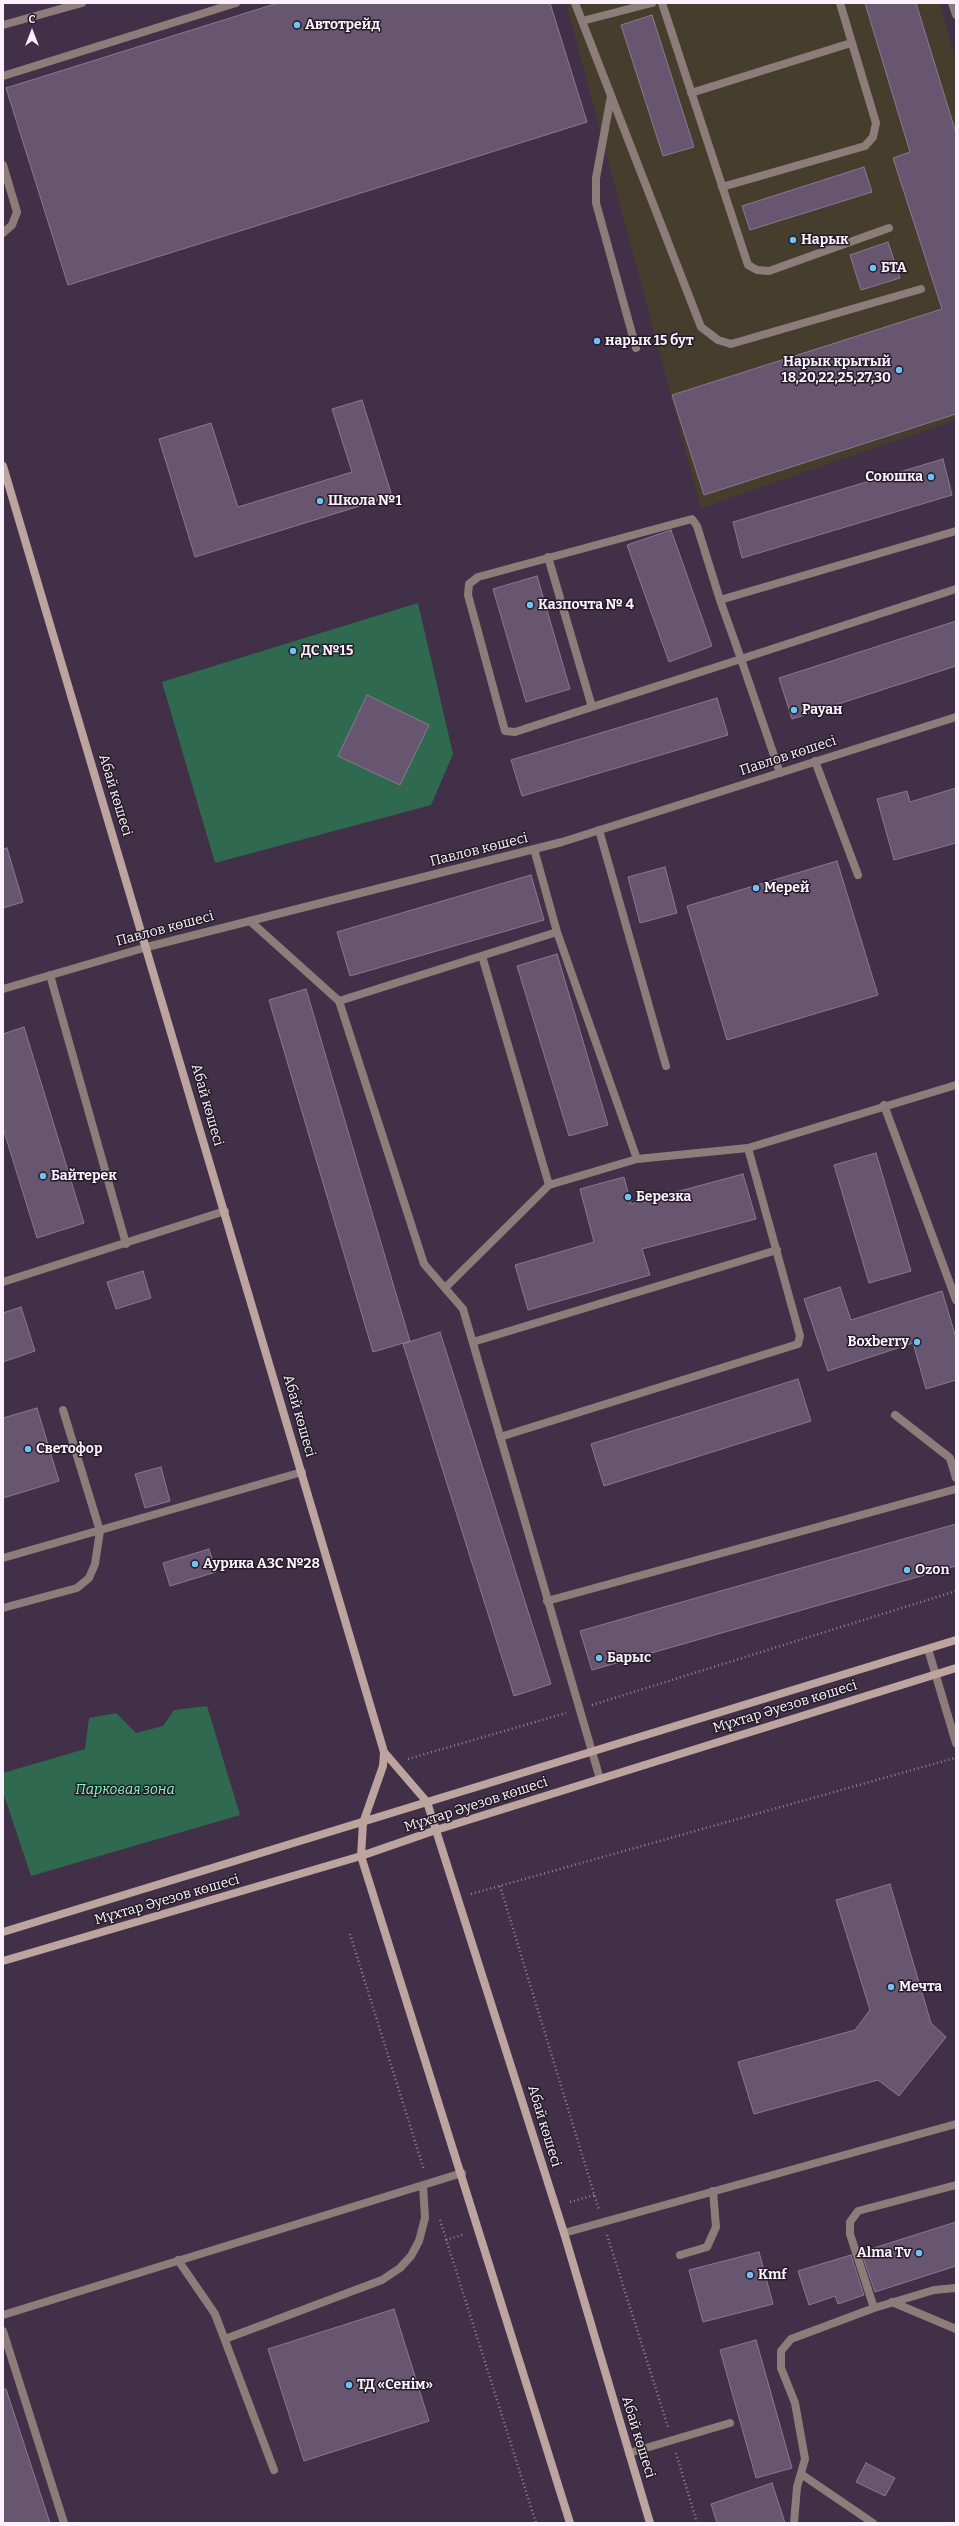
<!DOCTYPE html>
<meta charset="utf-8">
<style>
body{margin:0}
#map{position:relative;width:959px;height:2526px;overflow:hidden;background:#413047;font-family:Bitter,serif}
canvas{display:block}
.frame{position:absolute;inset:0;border:4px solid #faf1fd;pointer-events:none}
.north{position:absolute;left:12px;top:12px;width:40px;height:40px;-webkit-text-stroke:3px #231b26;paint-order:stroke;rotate:0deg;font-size:11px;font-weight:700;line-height:16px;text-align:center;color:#faf1fd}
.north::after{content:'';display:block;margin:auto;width:14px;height:18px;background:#faf1fd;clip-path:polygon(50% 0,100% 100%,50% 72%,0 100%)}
</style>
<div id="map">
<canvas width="959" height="2526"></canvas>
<div class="frame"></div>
<div class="north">С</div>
</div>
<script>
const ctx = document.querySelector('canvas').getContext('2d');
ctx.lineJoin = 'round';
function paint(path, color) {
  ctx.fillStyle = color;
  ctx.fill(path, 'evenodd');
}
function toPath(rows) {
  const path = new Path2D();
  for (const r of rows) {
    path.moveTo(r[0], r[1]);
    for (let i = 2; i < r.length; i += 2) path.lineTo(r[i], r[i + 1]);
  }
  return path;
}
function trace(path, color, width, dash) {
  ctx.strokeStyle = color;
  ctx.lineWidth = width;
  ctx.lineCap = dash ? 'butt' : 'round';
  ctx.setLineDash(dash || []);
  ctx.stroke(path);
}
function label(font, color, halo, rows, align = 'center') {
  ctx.font = font + ' Bitter,serif';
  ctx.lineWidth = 3;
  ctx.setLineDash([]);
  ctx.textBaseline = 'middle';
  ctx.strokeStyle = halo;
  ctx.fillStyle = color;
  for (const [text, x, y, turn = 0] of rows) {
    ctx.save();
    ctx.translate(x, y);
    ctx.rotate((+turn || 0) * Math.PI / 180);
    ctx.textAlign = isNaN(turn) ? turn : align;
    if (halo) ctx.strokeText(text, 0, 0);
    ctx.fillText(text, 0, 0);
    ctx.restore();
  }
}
const commercial = toPath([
 [566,3,940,3,956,61,956,420,701,508]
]);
const green = toPath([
 [418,603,453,754,431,805,215,863,162,682],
 [207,1706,240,1815,31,1876,3,1792,3,1773,85,1749,89,1718,116,1713,136,1733,163,1726,174,1710]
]);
const building = toPath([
 [278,3,550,3,587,122,68,285,6,88,278,3],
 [865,3,916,3,956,133,956,414,704,495,672,395,942,309,893,158,910,152,865,3],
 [652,15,694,147,663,156,621,25,652,15],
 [864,167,872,192,750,230,742,206,864,167],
 [888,242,900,278,861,290,850,255,888,242],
 [362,400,392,496,195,557,159,439,211,423,238,507,352,472,332,409,362,400],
 [943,459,952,495,742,558,733,522,943,459],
 [671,530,712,646,669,662,627,545,671,530],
 [537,576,570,689,526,702,493,589,537,576],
 [956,621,956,666,792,719,779,678,956,621],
 [367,695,429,725,400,785,338,756,367,695],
 [717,698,728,735,522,796,511,760,717,698],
 [956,788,956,843,894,860,877,799,907,791,910,802,956,788],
 [7,848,23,902,3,908,3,849,7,848],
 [837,861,878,995,727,1040,687,906,837,861],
 [665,867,677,913,640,923,628,877,665,867],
 [531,875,544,920,350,976,337,932,531,875],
 [557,954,608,1125,569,1136,517,966,557,954],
 [306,989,410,1341,373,1352,269,1000,306,989],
 [24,1027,84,1223,37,1238,3,1128,3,1034,24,1027],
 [876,1153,911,1271,869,1283,834,1165,876,1153],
 [743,1174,756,1219,642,1249,650,1275,528,1310,515,1265,594,1242,580,1189,624,1177,631,1204,743,1174],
 [143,1271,151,1298,116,1309,107,1282,143,1271],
 [840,1287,851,1320,942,1291,956,1338,956,1380,926,1389,913,1343,828,1371,804,1299,840,1287],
 [21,1307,35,1351,3,1362,3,1313,21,1307],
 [440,1332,551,1684,514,1696,403,1344,440,1332],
 [798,1379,811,1421,604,1486,591,1444,798,1379],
 [37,1408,59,1481,3,1498,3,1418,37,1408],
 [161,1467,170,1501,145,1508,135,1474,161,1467],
 [956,1524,956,1566,592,1670,580,1631,956,1524],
 [209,1549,216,1572,170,1586,163,1563,209,1549],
 [890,1884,931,2023,946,2037,899,2096,878,2080,754,2114,738,2062,855,2030,870,2010,836,1900,890,1884],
 [956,2222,956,2266,875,2292,861,2252,956,2222],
 [759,2252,773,2304,703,2322,689,2270,759,2252],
 [851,2255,864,2295,838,2304,835,2296,809,2305,798,2271,851,2255],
 [394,2309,429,2421,304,2461,268,2349,394,2309],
 [756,2340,792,2468,756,2478,720,2350,756,2340],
 [3,2389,6,2389,50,2523,3,2523,3,2389],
 [866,2463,895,2478,885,2496,856,2482,866,2463],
 [772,2483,785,2523,717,2523,711,2504,772,2483]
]);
const path = toPath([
 [592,1705,956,1591],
 [408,1759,566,1713],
 [500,1886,599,2210],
 [471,1894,955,1758],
 [350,1934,424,2170],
 [570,2202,594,2195],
 [440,2220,536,2523],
 [607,2235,668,2427],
 [446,2240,465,2234],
 [676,2453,697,2523]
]);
const lane = toPath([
 [575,3,701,327,718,340,731,344,921,289],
 [662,3,748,265,757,270,769,271,889,228],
 [952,3,956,15],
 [582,21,652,3],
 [3,76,236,3],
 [691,93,851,43],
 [611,96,596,178,596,203,636,348],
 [3,165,17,212,12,225,3,233],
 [722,187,865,146,873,137,876,123,840,3],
 [548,557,592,707],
 [720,600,956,531],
 [815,761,858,875],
 [780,773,741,659,720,600,697,526,692,519,478,577,469,584,468,595,505,731,515,732,592,707,741,659,956,589],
 [599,830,666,1066],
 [534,849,557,932,339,1001,424,1264,463,1309,600,1779],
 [250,921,339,1001],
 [482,956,549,1185],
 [50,975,126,1244],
 [884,1105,956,1300],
 [637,1159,748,1148,956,1085],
 [3,1282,225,1211],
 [445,1288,549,1185,637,1159,557,932],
 [473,1342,777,1250],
 [895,1415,950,1458,956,1478],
 [500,1437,798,1344,800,1336,748,1148],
 [3,1558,302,1472],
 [547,1601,956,1489],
 [3,1608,77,1588,89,1578,95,1564,100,1531,63,1410],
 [928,1649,956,1743],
 [564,2233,956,2124],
 [680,2255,707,2247,716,2227,713,2191],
 [178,2260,215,2314,274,2470],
 [892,2302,956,2329],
 [874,2308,850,2234,850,2222,858,2211,956,2185],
 [3,2315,462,2173],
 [3,2331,64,2523],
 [225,2339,382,2280,400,2268,411,2256,419,2241,425,2218,423,2185],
 [629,2453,730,2423],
 [801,2474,873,2523],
 [794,2523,797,2487,805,2459,795,2403,781,2368,781,2351,791,2339,874,2308,934,2290,956,2288]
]);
const street = toPath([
 [3,25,82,3],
 [3,989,147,947,562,842,956,717]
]);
const secondary = toPath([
 [3,466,384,1752,383,1766,363,1823,361,1856,570,2523],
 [384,1752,427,1802,564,2233,650,2523],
 [3,1932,956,1640],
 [3,1961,361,1856,436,1830,956,1668]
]);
const markers = [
 [297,25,4,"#72c1f5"],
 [793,240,4,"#72c1f5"],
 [873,268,4,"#72c1f5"],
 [597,341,4,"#72c1f5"],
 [899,370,4,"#72c1f5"],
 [931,477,4,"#72c1f5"],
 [320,501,4,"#72c1f5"],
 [530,605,4,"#72c1f5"],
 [293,651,4,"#72c1f5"],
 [794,710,4,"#72c1f5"],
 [756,888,4,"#72c1f5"],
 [43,1176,4,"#72c1f5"],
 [628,1197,4,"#72c1f5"],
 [917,1342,4,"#72c1f5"],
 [28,1449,4,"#72c1f5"],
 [195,1564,4,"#72c1f5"],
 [907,1570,4,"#72c1f5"],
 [599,1658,4,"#72c1f5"],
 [891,1987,4,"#72c1f5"],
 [919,2253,4,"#72c1f5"],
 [750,2275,4,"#72c1f5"],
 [349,2385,4,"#72c1f5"]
];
const poiNames = [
 ["Автотрейд",305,25],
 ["Нарык",801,240],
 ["БТА",881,268],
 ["нарык 15 бут",605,341],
 ["Нарык крытый",891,362,"right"],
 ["18,20,22,25,27,30",891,378,"right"],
 ["Союшка",923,477,"right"],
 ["Школа №1",328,501],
 ["Казпочта № 4",538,605],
 ["ДС №15",301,651],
 ["Рауан",802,710],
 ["Мерей",764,888],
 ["Байтерек",51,1176],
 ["Березка",636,1197],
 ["Boxberry",909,1342,"right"],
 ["Светофор",36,1449],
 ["Аурика АЗС №28",203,1564],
 ["Ozon",915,1570],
 ["Барыс",607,1658],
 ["Мечта",899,1987],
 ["Alma Tv",911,2253,"right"],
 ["Kmf",758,2275],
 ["ТД «Сенім»",357,2385]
];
const streetNames = [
 ["Павлов көшесі",788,756,-18],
 ["Абай көшесі",115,795,73],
 ["Павлов көшесі",479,850,-14],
 ["Павлов көшесі",165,929,-15],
 ["Абай көшесі",207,1105,74],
 ["Абай көшесі",299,1416,74],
 ["Мұхтар Әуезов көшесі",785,1707,-17],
 ["Мұхтар Әуезов көшесі",476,1805,-18],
 ["Мұхтар Әуезов көшесі",167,1900,-16],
 ["Абай көшесі",544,2126,73],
 ["Абай көшесі",638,2437,73]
];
const parkNames = [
 ["Парковая зона",125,1790]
];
paint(commercial, '#463e2d');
paint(green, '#2e6950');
paint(building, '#68556f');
trace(building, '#8c7893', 1);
trace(path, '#938597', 2.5, [1, 3]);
trace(lane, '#8d7d7a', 8);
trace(street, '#8d7d7a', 8);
trace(secondary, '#bda49f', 8);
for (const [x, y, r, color] of markers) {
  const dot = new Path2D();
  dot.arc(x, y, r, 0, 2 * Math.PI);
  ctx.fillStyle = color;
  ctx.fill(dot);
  trace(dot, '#231b26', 1.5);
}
label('bold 14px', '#faf1fd', '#231b26', poiNames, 'left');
label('14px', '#faf1fd', '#231b26', streetNames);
label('italic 14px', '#83fac7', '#231b26', parkNames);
</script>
